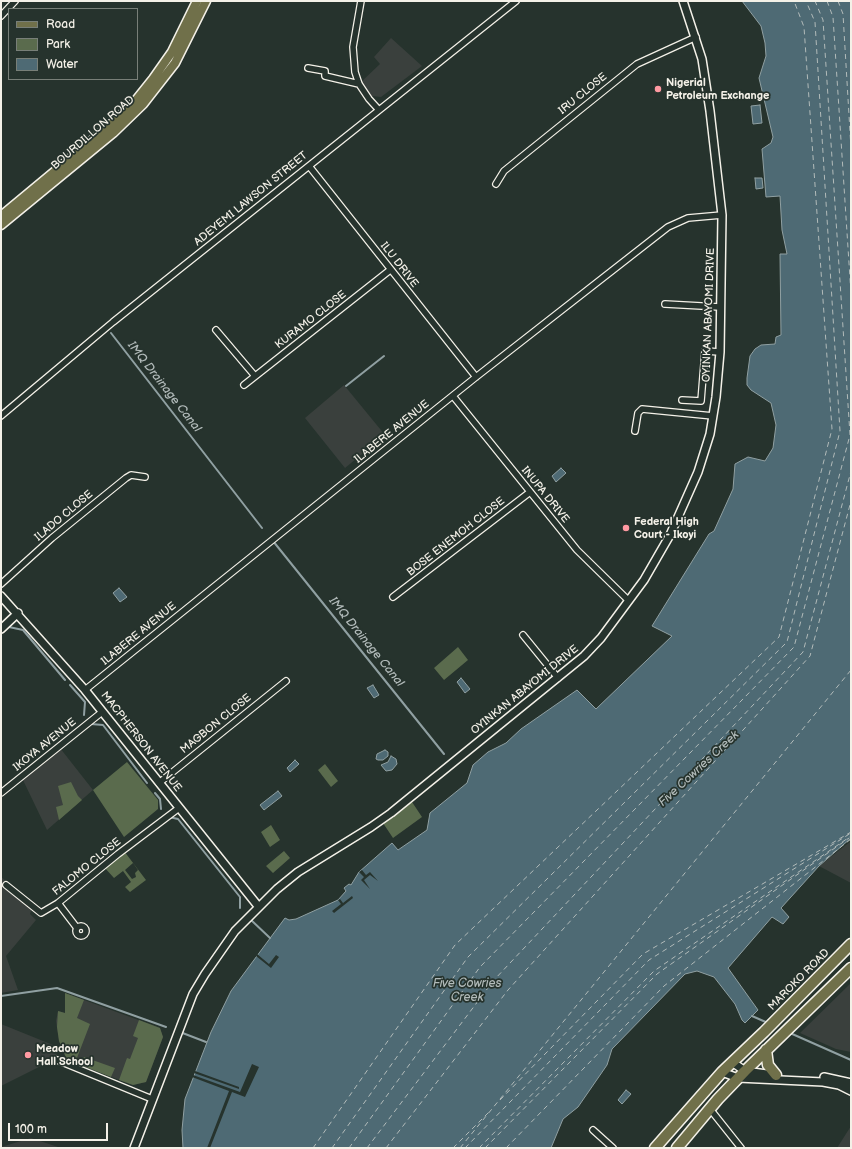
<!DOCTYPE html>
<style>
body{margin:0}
#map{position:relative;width:852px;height:1149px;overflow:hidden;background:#26332d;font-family:"Balsamiq Sans",sans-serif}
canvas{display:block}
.frame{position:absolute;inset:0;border:2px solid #f4f1e8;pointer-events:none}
.legend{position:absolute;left:8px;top:8px;width:130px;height:72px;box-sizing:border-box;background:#26332d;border:1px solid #787f78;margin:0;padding:5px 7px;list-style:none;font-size:12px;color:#f4f1e8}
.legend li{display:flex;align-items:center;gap:8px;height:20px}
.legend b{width:20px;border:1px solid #787f78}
.scale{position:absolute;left:8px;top:1123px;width:100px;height:18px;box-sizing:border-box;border:2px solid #f4f1e8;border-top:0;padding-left:5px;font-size:12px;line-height:14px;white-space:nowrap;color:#f4f1e8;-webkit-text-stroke:3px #26332d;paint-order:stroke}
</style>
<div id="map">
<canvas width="852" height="1149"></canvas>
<div class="frame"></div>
<ul class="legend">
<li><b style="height:5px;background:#70704a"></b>Road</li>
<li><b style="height:11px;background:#5a6b4d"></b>Park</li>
<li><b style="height:11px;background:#4e6a74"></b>Water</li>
</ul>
<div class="scale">100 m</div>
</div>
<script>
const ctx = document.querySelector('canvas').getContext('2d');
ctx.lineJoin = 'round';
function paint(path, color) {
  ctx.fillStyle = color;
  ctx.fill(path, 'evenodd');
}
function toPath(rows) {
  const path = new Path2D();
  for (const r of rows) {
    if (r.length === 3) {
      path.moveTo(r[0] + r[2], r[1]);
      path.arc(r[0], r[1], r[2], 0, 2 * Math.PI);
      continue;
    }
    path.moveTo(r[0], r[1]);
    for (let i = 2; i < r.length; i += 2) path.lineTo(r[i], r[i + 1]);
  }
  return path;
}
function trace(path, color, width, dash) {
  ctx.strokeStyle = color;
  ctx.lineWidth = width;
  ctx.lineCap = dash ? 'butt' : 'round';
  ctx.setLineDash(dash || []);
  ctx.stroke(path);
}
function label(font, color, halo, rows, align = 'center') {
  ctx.font = font + ' "Balsamiq Sans",sans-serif';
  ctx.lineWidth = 3.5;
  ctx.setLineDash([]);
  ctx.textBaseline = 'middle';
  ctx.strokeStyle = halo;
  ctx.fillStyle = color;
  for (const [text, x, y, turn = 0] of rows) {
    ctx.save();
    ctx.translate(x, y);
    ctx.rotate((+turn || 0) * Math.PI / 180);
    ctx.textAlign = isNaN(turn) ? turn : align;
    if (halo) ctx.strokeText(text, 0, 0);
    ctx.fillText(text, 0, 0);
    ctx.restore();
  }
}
const built = toPath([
 [391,38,422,66,381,97,372,96,360,83,380,64,374,57],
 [344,385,385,435,345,468,305,418],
 [60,748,93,790,47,830,22,778],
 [851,841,851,883,819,866],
 [1,877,34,903,30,914,36,920,6,956,18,990,1,993],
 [851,983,851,1052,836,1049,800,1033],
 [65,993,160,1028,163,1037,146,1082,133,1085,67,1060,59,1041,56,1021,58,1011,65,1013],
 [1,1024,53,1045,57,1054,45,1064,1,1086],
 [851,1126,851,1148,837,1148],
 [31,1138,61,1148,1,1148,1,1147]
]);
const green = toPath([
 [458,647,468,660,444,680,434,668],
 [127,762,158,800,158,809,124,837,93,790],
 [325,764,338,781,331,787,318,770],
 [71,782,78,796,82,800,59,820,56,807,63,805,58,786],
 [412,802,422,817,393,838,383,823],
 [271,825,280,840,270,847,261,832],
 [124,851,146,880,130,892,125,887,131,882,123,871,114,878,104,867],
 [133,863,138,870,135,873,136,877,132,879,125,870],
 [284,851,290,858,273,873,266,866],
 [65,993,84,1000,77,1018,90,1024,75,1063,67,1060,59,1041,57,1027,58,1011,65,1013],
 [139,1020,160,1028,163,1037,146,1082,133,1085,119,1080,127,1058,130,1059,138,1038,133,1036],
 [84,1057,115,1068,111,1077,81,1065]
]);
const water = toPath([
 [742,1,851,1,851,838,819,866,781,908,789,917,783,924,772,917,728,968,758,1010,745,1023,742,1020,735,1004,714,977,697,971,685,974,612,1049,607,1065,578,1107,563,1119,551,1148,183,1148,182,1130,185,1099,211,1032,231,991,285,918,289,920,296,919,338,900,346,891,344,888,349,884,351,885,359,872,392,843,398,850,427,830,430,813,467,783,473,765,488,752,506,743,521,729,577,690,596,709,672,636,652,626,709,534,714,531,733,489,735,464,748,457,765,461,773,448,776,425,771,403,751,390,747,385,747,378,750,356,755,349,761,345,775,344,776,337,781,335,780,254,787,254,782,230,780,196,766,197,762,149,771,143,773,137,759,78,766,56,765,43,761,26,742,1],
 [760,105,762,123,753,124,751,106,760,105],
 [755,178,762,178,763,188,756,189,755,178],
 [561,468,566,473,556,482,552,476,561,468],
 [119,588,127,597,120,602,113,593,119,588],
 [461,678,470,689,465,693,457,682,461,678],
 [373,685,379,695,374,698,367,688,373,685],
 [385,750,388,752,388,756,383,760,378,760,376,759,377,754,385,750],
 [391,756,396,759,397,764,392,770,386,771,381,765,388,762,391,756],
 [295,760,299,764,290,772,287,768,295,760],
 [278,791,282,796,264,810,260,805,278,791],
 [626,1090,631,1094,622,1104,618,1100,626,1090]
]);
const pier = toPath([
 [362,870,366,875,370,872,378,881,370,875,364,880,370,889,361,880,364,877,359,872],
 [352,896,353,898,334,913,332,911,341,904,338,900,340,899,343,903],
 [257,954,269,964,276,955,279,957,271,968,256,956],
 [252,1064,259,1067,245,1097,232,1092,210,1148,207,1148,229,1091,192,1077,193,1075,240,1092],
 [195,1071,239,1087,239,1089,194,1073]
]);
const stream = toPath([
 [111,333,262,528],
 [346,386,384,356],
 [273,541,444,754],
 [9,627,23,630,65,680],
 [70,685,85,702,84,715],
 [91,724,103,725,147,783],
 [155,793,160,799,161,809],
 [169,817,178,819,240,897,240,908],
 [250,919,270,938],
 [1,996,57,988,166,1027],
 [752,1016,768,1023],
 [180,1032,206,1042],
 [790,1033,851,1060]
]);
const ferry = toPath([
 [827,1,833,17,851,294],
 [838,1,843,14,851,149],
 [500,1100,643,954,851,832],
 [313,1148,455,945,779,637,832,429,804,27,794,1],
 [332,1148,468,957,787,642,840,431,815,22,806,1],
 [349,1148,480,967,794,647,850,435,823,20,815,1],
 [367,1148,494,980,803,652,851,471],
 [386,1148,508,990,810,656,851,501],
 [453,1148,490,1111],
 [460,1148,851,670],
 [465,1148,649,960,851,833],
 [479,1148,654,971,851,836],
 [485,1148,657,974,849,838],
 [506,1148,664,986,851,839]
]);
const street = toPath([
 [361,1,353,47,355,72,359,84,369,99,379,110],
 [1,16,15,1],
 [308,68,325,71,325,76,359,84],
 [309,166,476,377],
 [496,184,504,171,637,64,696,37],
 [665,304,720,307],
 [216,330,255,376],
 [244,385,390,270],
 [453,396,577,550,628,600],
 [682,400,701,401,705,351,720,352],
 [1,416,113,322,516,1],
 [635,431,638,413,642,409,713,416],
 [1,584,52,538,126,478,131,475,145,477],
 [393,597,530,492],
 [523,635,558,678],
 [85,690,476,377,668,227,688,218,722,215],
 [159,783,286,681],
 [1,793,102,712],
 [6,885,41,913,58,903,118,854,179,808],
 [58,903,77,928],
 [81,931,5],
 [57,1060,152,1099],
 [710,1109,741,1148],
 [593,1130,613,1148]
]);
const secondary = toPath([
 [1,596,85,690,258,906],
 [1,629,18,613],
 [732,1062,745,1071,774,1075],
 [722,1072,738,1078,823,1082,839,1085,851,1091],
 [824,1077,851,1083],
 [134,1148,193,994,205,974,235,931,277,889,298,872,371,827,391,813,584,656,601,638,644,580,670,535,698,472,710,434,716,397,720,352,722,215,710,111,702,59,683,1]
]);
const primary = toPath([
 [1,216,107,128,133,104,153,79,172,52,197,1],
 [1,225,113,133,143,104,175,63,206,1]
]);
const highway = toPath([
 [766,1050,768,1065,776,1075],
 [655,1148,722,1072,764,1032,851,944],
 [677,1148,718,1099,745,1071,851,968]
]);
const markers = [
 [658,89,4,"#ff9aa2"],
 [626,528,4,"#ff9aa2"],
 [28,1055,4,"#ff9aa2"]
];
const poiNames = [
 ["Nigerial",666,83],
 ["Petroleum Exchange",666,96],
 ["Federal High",634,522],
 ["Court - Ikoyi",634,535],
 ["Meadow",36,1049],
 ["Hall School",36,1062]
];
const streetNames = [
 ["IRU CLOSE",583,94,-39],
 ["BOURDILLON ROAD",93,133,-41],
 ["ADEYEMI LAWSON STREET",251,199,-39],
 ["ILU DRIVE",399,265,52],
 ["OYINKAN ABAYOMI DRIVE",709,315,-88],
 ["KURAMO CLOSE",311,320,-38],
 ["ILABERE AVENUE",392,432,-39],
 ["INUPA DRIVE",545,495,51],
 ["ILADO CLOSE",64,516,-40],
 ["BOSE ENEMOH CLOSE",456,537,-38],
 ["ILABERE AVENUE",139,634,-39],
 ["OYINKAN ABAYOMI DRIVE",525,690,-39],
 ["MAGBON CLOSE",216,724,-39],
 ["MACPHERSON AVENUE",141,742,52],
 ["IKOYA AVENUE",45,745,-39],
 ["FALOMO CLOSE",87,867,-39],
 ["MAROKO ROAD",799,980,-45]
];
const waterNames = [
 ["IMQ Drainage Canal",164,387,52],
 ["IMQ Drainage Canal",366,642,51],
 ["Five Cowries Creek",699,769,-43],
 ["Five Cowries",467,984],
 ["Creek",467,998]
];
paint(built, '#3a403d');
paint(green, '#5a6b4d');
paint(water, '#4e6a74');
trace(water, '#90a0a2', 1);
paint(pier, '#26332d');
trace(stream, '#90a0a2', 2);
trace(ferry, '#b2bbba', 1, [5, 4]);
trace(street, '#f4f1e8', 8);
trace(secondary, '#f4f1e8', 10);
trace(primary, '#f4f1e8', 11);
trace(highway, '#f4f1e8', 13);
trace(street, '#26332d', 5.5);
trace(secondary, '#26332d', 7);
trace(primary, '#70704a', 8);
trace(highway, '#70704a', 10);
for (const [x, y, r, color] of markers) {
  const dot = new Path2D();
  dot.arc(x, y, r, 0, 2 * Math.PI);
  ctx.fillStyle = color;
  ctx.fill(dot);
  trace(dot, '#26332d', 1.5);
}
label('bold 11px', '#f4f1e8', '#26332d', poiNames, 'left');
label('11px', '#f4f1e8', '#26332d', streetNames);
label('italic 12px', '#b2bbba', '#26332d', waterNames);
</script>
